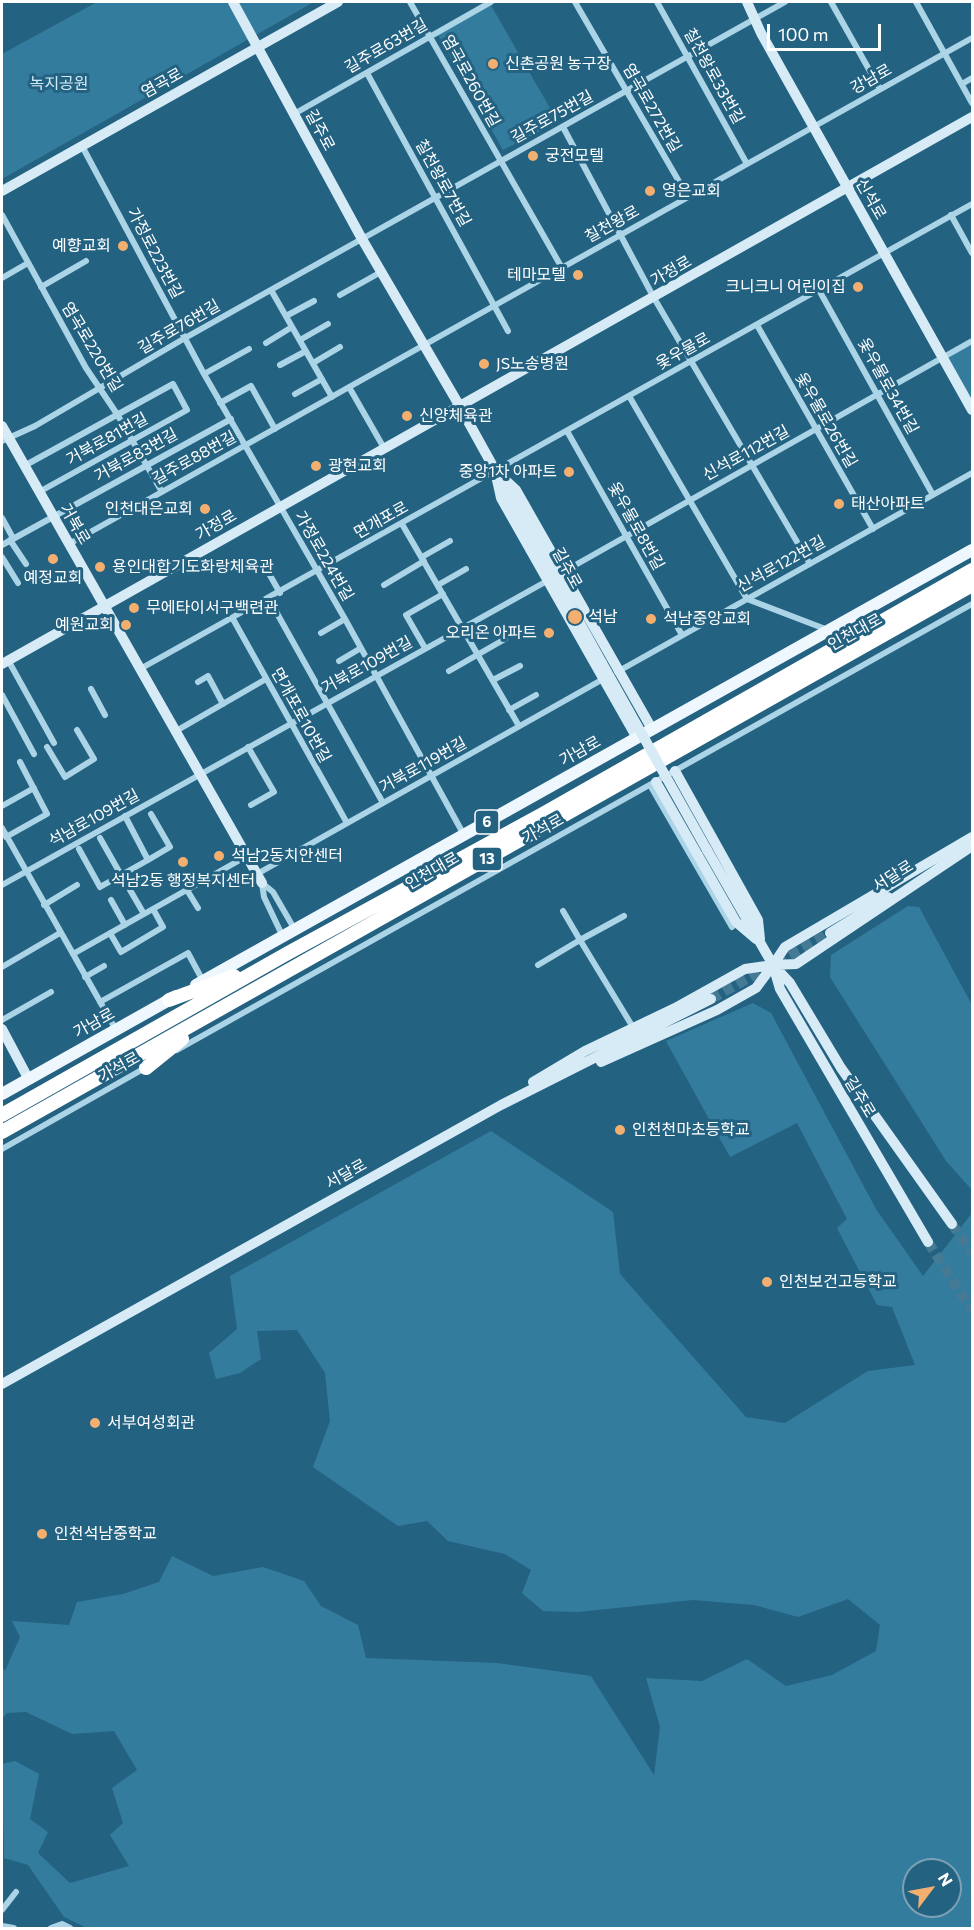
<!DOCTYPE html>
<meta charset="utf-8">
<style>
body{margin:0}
#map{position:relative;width:974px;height:1930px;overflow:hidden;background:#246282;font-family:Commissioner,sans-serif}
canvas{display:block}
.frame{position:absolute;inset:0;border:3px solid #fff;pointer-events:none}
.north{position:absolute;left:902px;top:1858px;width:60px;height:60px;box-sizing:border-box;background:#246282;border:2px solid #7ca1b4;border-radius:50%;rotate:58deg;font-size:16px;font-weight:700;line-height:24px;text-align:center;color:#fff}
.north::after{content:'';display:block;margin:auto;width:21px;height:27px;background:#f2af70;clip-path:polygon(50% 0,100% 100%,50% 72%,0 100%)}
.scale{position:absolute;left:767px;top:24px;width:114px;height:27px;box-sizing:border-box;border:3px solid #fff;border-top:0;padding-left:8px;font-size:18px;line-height:21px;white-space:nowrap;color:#fff;-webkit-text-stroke:4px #246282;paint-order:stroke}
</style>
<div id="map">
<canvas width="974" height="1930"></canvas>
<div class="frame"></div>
<div class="north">N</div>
<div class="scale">100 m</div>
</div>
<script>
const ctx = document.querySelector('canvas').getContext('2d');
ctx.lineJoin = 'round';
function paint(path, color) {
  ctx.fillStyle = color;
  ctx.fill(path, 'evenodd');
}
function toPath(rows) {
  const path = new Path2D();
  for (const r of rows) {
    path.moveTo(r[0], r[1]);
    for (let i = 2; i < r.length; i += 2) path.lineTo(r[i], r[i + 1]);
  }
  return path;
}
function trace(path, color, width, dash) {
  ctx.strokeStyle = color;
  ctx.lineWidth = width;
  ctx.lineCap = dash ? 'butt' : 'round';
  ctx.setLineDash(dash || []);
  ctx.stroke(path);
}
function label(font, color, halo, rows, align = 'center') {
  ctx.font = font + ' Commissioner,"Noto Sans KR",sans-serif';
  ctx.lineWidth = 6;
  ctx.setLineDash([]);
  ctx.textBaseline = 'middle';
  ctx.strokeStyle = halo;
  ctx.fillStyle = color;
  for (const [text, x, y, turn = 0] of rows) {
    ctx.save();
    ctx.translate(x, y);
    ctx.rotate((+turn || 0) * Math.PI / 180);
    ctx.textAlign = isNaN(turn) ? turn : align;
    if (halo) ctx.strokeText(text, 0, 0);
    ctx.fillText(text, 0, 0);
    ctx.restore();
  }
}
const green = toPath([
 [97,2,314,2,2,179,2,54],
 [489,2,558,122,503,150,437,33],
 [972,341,972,410,943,358],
 [908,906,919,907,972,1005,972,1190,946,1161,830,977,831,955],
 [753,1003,771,1013,876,1209,923,1276,972,1213,972,1928,87,1928,64,1917,28,1865,4,1858,2,1764,15,1761,39,1774,30,1819,48,1832,38,1853,70,1883,129,1866,110,1835,123,1823,112,1788,137,1770,114,1731,72,1734,26,1712,7,1713,2,1719,2,1665,5,1671,20,1637,12,1621,69,1625,77,1602,123,1594,159,1582,172,1556,213,1576,263,1567,304,1581,321,1606,358,1625,366,1658,497,1663,591,1676,654,1775,660,1727,646,1678,702,1681,747,1659,786,1686,832,1675,876,1651,880,1625,848,1599,798,1617,754,1605,693,1600,578,1612,543,1611,522,1593,531,1570,505,1554,448,1541,427,1521,398,1526,313,1467,330,1421,325,1373,297,1330,257,1331,261,1359,240,1373,216,1379,209,1353,237,1329,230,1276,491,1131,613,1212,620,1274,746,1417,785,1423,868,1371,915,1365,892,1307,877,1305,837,1228,847,1219,797,1123,730,1157,666,1041],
 [914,1870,950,1870,950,1906,914,1906]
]);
const secondaryTunnel = toPath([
 [711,999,830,933],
 [952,1224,972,1253],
 [928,1242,972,1311]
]);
const street = toPath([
 [410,2,562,268],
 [575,2,688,197],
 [657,2,747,164],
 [831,2,880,89],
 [916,2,972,103],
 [367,73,508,331],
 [962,84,972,78],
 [294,114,491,2],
 [563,127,654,298,810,564],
 [82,146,204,374,345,619,464,835],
 [2,215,86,368,117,414,162,492],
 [951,215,972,253],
 [2,278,28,263],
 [41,287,86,261],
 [271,290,332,397],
 [819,290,933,495],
 [340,295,381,272],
 [286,316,314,301],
 [757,325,873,529],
 [300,340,328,324],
 [266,343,292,327],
 [313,363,340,347],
 [280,365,306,351],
 [204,374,249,349],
 [349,387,384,448],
 [295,394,322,379],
 [629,396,747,599,828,630],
 [220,403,251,386,275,429],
 [567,431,682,635],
 [2,441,35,426,185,338,785,2],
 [24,466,173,384,187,410,39,492],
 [2,518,13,538],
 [402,524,519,726],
 [10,540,26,564],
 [69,544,972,38],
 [2,545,231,419],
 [2,557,18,583],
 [422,557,450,541],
 [263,563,280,593],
 [563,572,972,341],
 [384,585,424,561],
 [438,585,466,569],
 [269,599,383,803],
 [233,619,347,823],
 [321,633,345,619],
 [425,648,406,615,443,594],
 [8,660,54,743],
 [339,661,361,648],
 [140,669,972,204],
 [449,671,505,639],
 [617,672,972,473],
 [493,680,520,666],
 [198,682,208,676,223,704],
 [91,689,105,715],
 [2,695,34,754],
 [509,710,536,695],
 [176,731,266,679],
 [47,747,65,777,94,759,77,730],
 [248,747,274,792,251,805],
 [650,785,732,927],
 [2,806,34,788],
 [125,816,148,860,170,847,151,814],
 [2,828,116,1030],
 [6,837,47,814,20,762],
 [100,838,121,875],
 [79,849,100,887,148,860],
 [257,874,605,678],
 [262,883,273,892,295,930],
 [262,883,264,897,283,937],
 [2,885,547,581],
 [130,890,144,914],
 [187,890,198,908],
 [111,900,125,925],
 [44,905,77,885],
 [624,916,580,940,634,1029],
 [110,933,121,952,163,927,153,909],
 [73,954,247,856],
 [538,965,580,940,563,911],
 [2,967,60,933],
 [85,977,104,966],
 [100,1002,188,953,203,981],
 [2,1020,51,992],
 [177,1050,972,604],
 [2,1149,145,1068],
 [2,1910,16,1892],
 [2,1926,14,1928],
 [51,1928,62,1924,70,1928]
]);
const secondary = toPath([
 [233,2,362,239,459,405,602,663],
 [747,2,761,33,972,410],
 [2,191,338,2],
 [2,426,262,883],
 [503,478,516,490,652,729],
 [497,480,501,498,637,738],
 [2,664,972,117],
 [675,771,758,920,760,939],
 [656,782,736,922,756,939],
 [707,850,773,965,780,989,928,1242],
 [830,933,888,897],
 [775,967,790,983,841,1068,952,1224],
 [2,1029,28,1078],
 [601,1062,717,1010,756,988,773,965,796,964,972,846],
 [533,1082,585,1051,675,1008,745,969,773,965,785,947,972,837],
 [2,1384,501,1105,711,999]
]);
const primary = toPath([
 [196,985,972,550],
 [2,1094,176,996]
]);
const highway = toPath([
 [169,1000,234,976],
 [146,1068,182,1039],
 [2,1115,288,953,543,814,972,570],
 [2,1132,972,585]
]);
const secondaryBridge = toPath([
 [602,663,707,850]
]);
const markers = [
 [493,64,6,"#f2af70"],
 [533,156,6,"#f2af70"],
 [650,191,6,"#f2af70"],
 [123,246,6,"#f2af70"],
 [578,275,6,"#f2af70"],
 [858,287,6,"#f2af70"],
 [484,364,6,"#f2af70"],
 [407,416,6,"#f2af70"],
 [316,466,6,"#f2af70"],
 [569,472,6,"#f2af70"],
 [839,504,6,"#f2af70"],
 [205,509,6,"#f2af70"],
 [53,559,6,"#f2af70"],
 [100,567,6,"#f2af70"],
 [134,608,6,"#f2af70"],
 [575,617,8,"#f2af70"],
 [651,619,6,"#f2af70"],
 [126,625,6,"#f2af70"],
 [549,633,6,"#f2af70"],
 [219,856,6,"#f2af70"],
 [183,862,6,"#f2af70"],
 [620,1130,6,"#f2af70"],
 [767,1282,6,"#f2af70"],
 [95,1423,6,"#f2af70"],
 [42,1534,6,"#f2af70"]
];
const shields = [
 [487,822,24],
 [487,859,30]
];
const shieldNames = [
 ["6",487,822],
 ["13",487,859]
];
const streetNames = [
 ["길주로63번길",386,46,-30],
 ["칠천왕로33번길",714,76,61],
 ["강남로",871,79,-29],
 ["염곡로260번길",471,81,61],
 ["염곡로",162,83,-29],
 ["염곡로272번길",652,108,60],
 ["길주로75번길",552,117,-29],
 ["길주로",320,130,62],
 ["칠천왕로7번길",443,183,61],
 ["신석로",871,199,60],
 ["칠천왕로",612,224,-29],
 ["가정로223번길",155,253,62],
 ["가정로",671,271,-30],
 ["길주로76번길",179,327,-30],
 ["염곡로220번길",92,347,59],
 ["옻우물로",683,351,-29],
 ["옻우물로34번길",888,386,61],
 ["옻우물로26번길",826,420,60],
 ["거북로81번길",107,439,-29],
 ["신석로112번길",746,453,-29],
 ["거북로83번길",136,455,-29],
 ["길주로88번길",194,458,-29],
 ["면개포로",381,520,-29],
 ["거북로",75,524,60],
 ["가정로",216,525,-30],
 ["옻우물로8번길",636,526,61],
 ["가정로224번길",324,556,60],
 ["신석로122번길",781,564,-29],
 ["길주로",567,568,61],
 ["인천대로",855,632,-29],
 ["거북로109번길",367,665,-29],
 ["면개포로10번길",301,715,61],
 ["가남로",580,751,-29],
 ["거북로119번길",423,765,-29],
 ["석남로109번길",94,818,-29],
 ["가석로",543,829,-29],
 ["인천대로",432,871,-30],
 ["서달로",893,876,-32],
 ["가남로",94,1023,-29],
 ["가석로",119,1067,-29],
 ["길주로",860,1097,59],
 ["서달로",346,1174,-29]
];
const poiNames = [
 ["신촌공원 농구장",505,64],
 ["궁전모텔",545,156],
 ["영은교회",662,191],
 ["예향교회",111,246,"right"],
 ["테마모텔",566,275,"right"],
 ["크니크니 어린이집",846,287,"right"],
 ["JS노송병원",496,364],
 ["신양체육관",419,416],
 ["광현교회",328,466],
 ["중앙1차 아파트",557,472,"right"],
 ["태산아파트",851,504],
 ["인천대은교회",193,509,"right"],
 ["용인대합기도화랑체육관",112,567],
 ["예정교회",53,578,"center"],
 ["무에타이서구백련관",146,608],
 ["석남",588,617],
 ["석남중앙교회",663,619],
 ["예원교회",114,625,"right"],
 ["오리온 아파트",537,633,"right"],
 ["석남2동치안센터",231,856],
 ["석남2동 행정복지센터",183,881,"center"],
 ["인천천마초등학교",632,1130],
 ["인천보건고등학교",779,1282],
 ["서부여성회관",107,1423],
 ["인천석남중학교",54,1534]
];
const parkNames = [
 ["녹지공원",59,84]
];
paint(green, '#347c9e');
trace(secondaryTunnel, '#457a95', 10, [10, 5]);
trace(street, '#acd4e7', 6);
trace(secondary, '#d6ebf6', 10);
trace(primary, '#eef7fd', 12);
trace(highway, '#fff', 14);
trace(secondaryBridge, '#d6ebf6', 10);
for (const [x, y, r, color] of markers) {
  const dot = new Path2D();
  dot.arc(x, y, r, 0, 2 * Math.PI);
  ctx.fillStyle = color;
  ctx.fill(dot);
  trace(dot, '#246282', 2);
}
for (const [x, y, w] of shields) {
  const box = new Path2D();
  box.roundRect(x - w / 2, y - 12, w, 24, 4.5);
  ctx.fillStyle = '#246282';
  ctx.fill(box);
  trace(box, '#fff', 1.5);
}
label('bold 15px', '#fff', null, shieldNames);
label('16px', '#fff', '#246282', streetNames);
label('16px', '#fff', '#246282', poiNames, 'left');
label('16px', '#d0e9f6', '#246282', parkNames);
</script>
